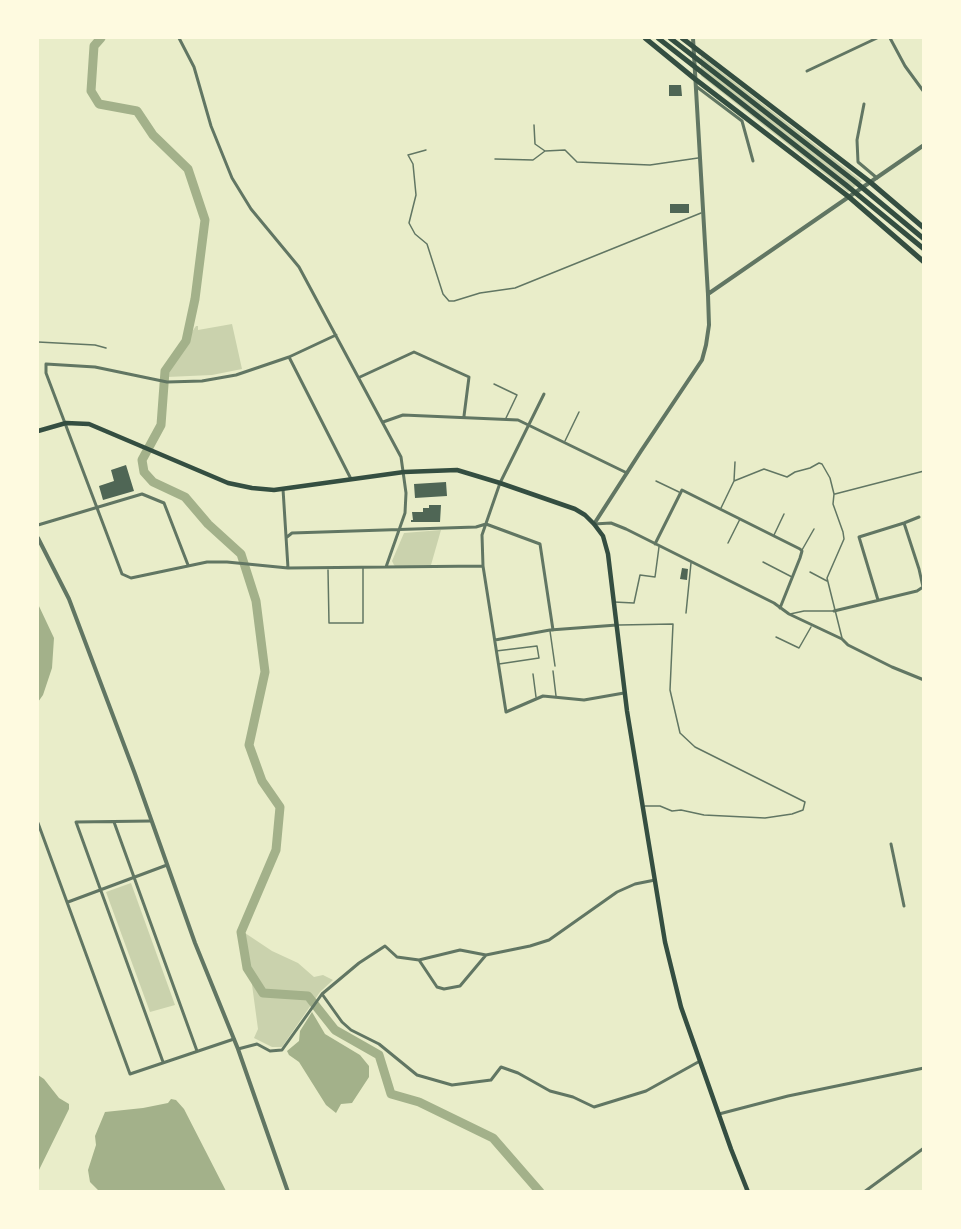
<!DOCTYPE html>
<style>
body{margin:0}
#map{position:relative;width:961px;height:1229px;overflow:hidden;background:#e9edc9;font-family:"Zilla Slab",serif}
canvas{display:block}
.frame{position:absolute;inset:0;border:39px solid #fefae0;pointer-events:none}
</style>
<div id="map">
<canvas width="961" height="1229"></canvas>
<div class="frame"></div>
</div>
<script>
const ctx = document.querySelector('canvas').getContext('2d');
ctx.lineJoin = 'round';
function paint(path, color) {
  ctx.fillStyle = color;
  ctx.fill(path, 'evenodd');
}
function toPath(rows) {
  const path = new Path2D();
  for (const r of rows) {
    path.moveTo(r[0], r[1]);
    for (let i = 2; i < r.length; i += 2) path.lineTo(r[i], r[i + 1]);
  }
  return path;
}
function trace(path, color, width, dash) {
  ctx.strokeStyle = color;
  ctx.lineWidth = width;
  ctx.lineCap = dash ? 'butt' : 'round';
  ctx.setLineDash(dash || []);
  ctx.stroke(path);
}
const green = toPath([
 [701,56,862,181,848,192,701,76],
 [232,324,242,369,212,375,167,377,169,366,196,326,198,326,198,330],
 [441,530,431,565,396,567,394,565,392,561,404,533],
 [131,883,175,1005,150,1012,106,892],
 [245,933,272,951,298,963,314,977,323,975,333,980,320,992,282,1047,272,1047,254,1038,258,1029]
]);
const water = toPath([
 [38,604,54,638,52,668,43,695,38,702],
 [312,1012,325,1034,360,1055,369,1066,369,1077,352,1103,341,1104,336,1113,326,1105,299,1062,289,1055,287,1051,299,1041,300,1031],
 [38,1075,44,1079,59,1098,69,1104,69,1109,38,1172],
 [171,1099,176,1100,184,1109,226,1191,100,1192,90,1182,88,1170,96,1145,95,1136,105,1112,143,1108,168,1103]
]);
const river = toPath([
 [101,38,94,46,91,91,99,104,137,111,153,135,188,169,205,220,195,299,186,341,165,371,161,425,142,460,144,472,153,482,185,497,208,524,241,554,256,601,265,672,249,745,262,781,280,807,276,850,241,932,247,968,263,993,308,996,335,1030,379,1055,391,1094,419,1102,493,1138,540,1192]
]);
const building = toPath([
 [669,85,681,85,682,96,669,96],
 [670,204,689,204,689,213,670,213],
 [126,465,134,491,103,500,99,486,114,481,111,470],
 [446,482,447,496,415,498,414,484],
 [429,505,441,505,440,522,411,522,411,520,413,520,412,512,423,512,423,508,429,508],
 [682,568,688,569,687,580,680,579]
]);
const service = toPath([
 [534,125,535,144,545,151,565,150,577,162,650,165,698,158],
 [426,150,408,155,413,164,416,195,409,223,415,234,427,244,443,294,449,301,454,301,480,293,515,288,701,213],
 [495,159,533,160,545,151],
 [38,342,95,345,106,348],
 [494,384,517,395,506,418],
 [565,441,579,412],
 [656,481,679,492],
 [734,481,764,469,787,477,795,472,810,468,819,463,822,464,830,478,834,494,833,504,843,532,844,539,827,578,842,638],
 [835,494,924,471],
 [721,508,734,481,735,462],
 [774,535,784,514],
 [728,543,740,519],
 [802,550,814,529],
 [763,562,792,577],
 [328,570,329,623,363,623,363,568],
 [810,572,827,581],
 [614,602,634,603,640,575,655,577,659,547],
 [686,613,691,563],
 [790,614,804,611,833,611],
 [619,625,673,624,670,690,680,733,695,747,805,802,803,810,792,814,765,818,704,815,681,810,672,811,660,806,645,806],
 [550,631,555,666],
 [776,637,799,648,811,627],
 [496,651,537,646,539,658,499,664],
 [553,671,556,696],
 [533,674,536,697]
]);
const minor = toPath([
 [179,38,194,67,211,126,232,178,251,209,299,267,401,457,406,493,405,513,386,567],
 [890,38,905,66,924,92],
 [807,71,877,38],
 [697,87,742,121,753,161],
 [864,104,857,140,858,162,877,178],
 [336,335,289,357,236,375,202,381,167,382,95,367,46,364,46,373,122,574,131,578,207,562,227,562,288,568,483,566],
 [289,357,351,479],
 [360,377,414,352,469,377,464,416],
 [544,394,500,483,482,535,483,566,506,712,543,696,584,700,624,693],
 [383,422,403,415,518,420,627,473],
 [283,489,288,568],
 [594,524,611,523,626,529,774,603,789,614,842,639,848,645,892,667,924,680],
 [38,525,142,494,164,503,188,565],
 [287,537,292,533,476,527,486,524,540,544,553,630],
 [655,544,682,490,800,549,802,551,800,558,780,608],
 [878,600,859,537,904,523,919,517],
 [834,611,917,591,923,587,919,569,904,523],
 [495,640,550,630,617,625],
 [151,821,76,822,163,1062],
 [114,822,197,1051],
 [38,823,130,1074,234,1039],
 [891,844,904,906],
 [68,902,167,865],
 [419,960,460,950,486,955],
 [322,994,342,1022,351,1030,379,1044,417,1075,452,1085,491,1080,501,1067,518,1073,550,1091,573,1097,594,1107,646,1091,700,1061],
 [238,1049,257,1044,270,1051,282,1050,322,994,359,963,385,946,397,957,419,960,437,987,444,989,460,986,486,955,530,946,549,940,617,892,635,884,655,880],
 [719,1114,788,1096,924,1068],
 [864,1192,924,1148]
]);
const tertiary = toPath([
 [708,294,924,145],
 [594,524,641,451,702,360,706,345,709,325,708,295,693,38],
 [38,538,69,599,135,774,195,943,238,1049,288,1192]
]);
const secondary = toPath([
 [38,431,66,423,89,424,228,483,252,488,274,490,404,472,457,470,500,483,575,509,585,515,594,524,603,536,608,554,627,711,665,942,681,1007,731,1149,748,1192]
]);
const primary = toPath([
 [645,38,695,79,849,197,924,262],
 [682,38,870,182,924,228]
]);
const trunk = toPath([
 [658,38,846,185,924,249],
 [670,38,853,180,924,239]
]);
paint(green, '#cad2ad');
paint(water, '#a3b18a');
trace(river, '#a3b18a', 9);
paint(building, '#4f6655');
trace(service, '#617663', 1.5);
trace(minor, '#617663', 3);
trace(tertiary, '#617663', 4);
trace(secondary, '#344e41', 4.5);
trace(primary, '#344e41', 5);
trace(trunk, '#344e41', 5);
</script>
